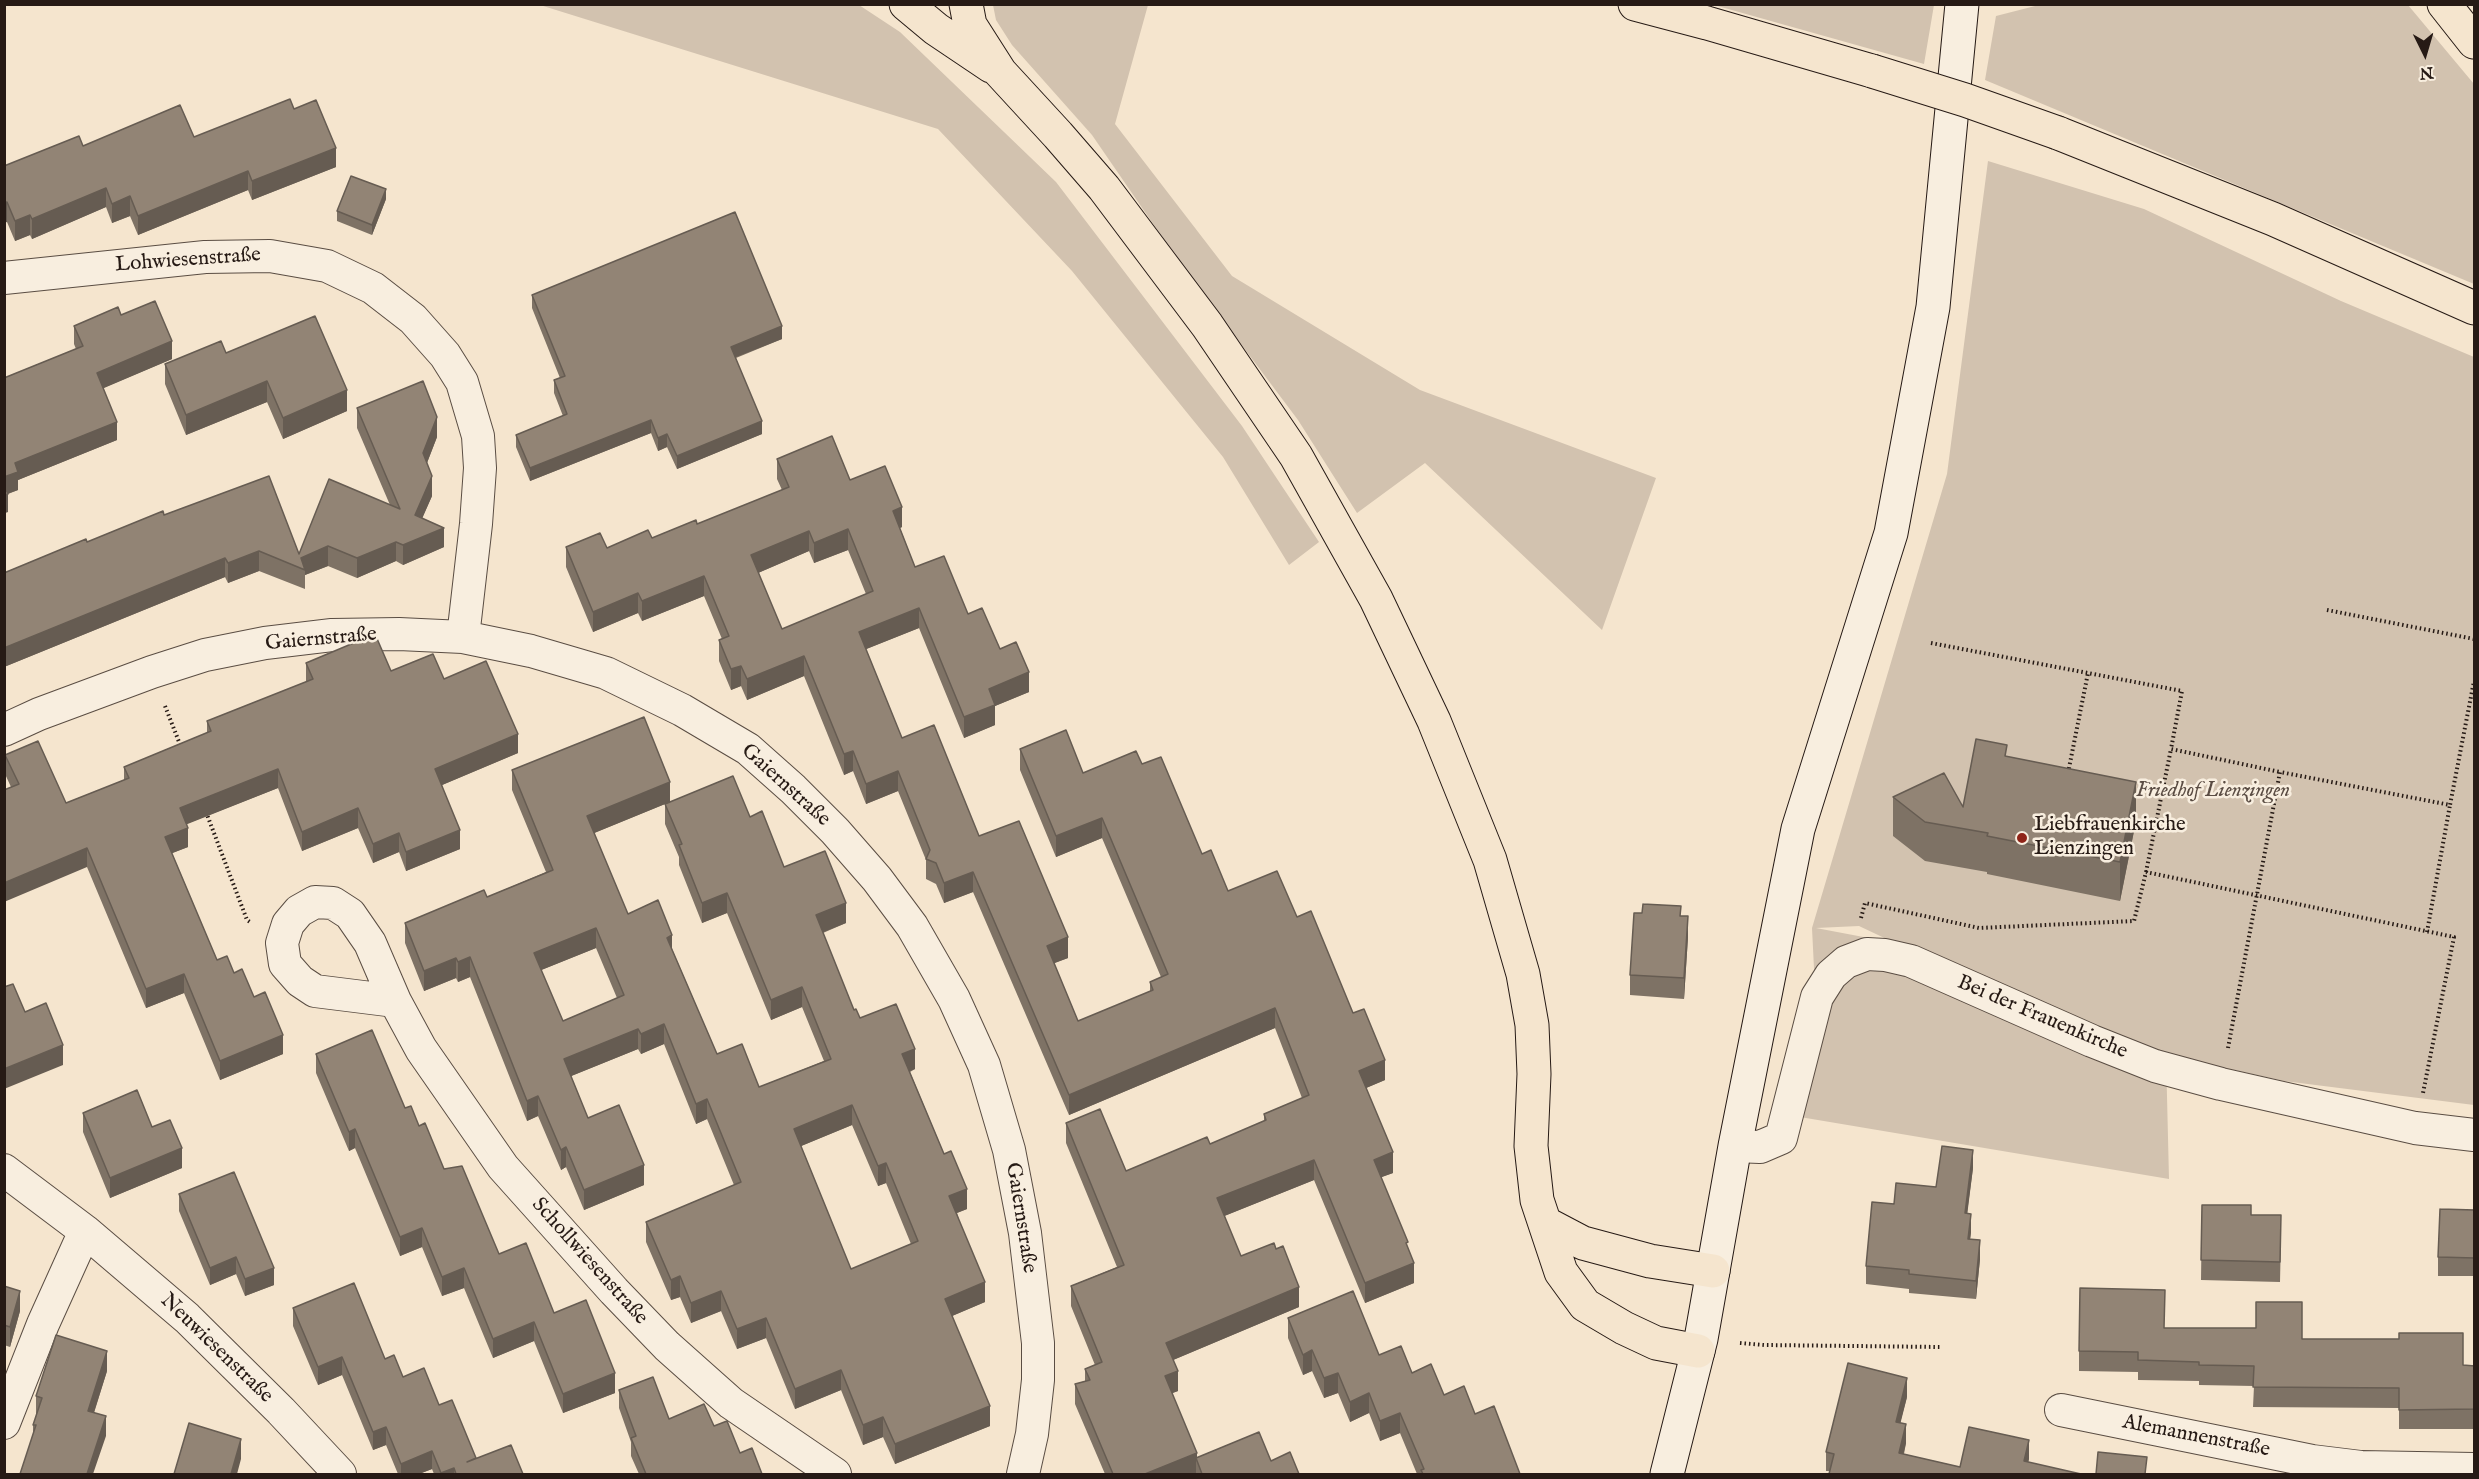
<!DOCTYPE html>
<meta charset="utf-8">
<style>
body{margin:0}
#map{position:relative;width:2479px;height:1479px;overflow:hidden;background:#f5e5ce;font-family:"IM FELL English",serif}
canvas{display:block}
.frame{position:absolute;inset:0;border:6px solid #261a15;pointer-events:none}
.north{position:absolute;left:2395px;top:24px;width:60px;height:60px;-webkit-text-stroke:4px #f8eedf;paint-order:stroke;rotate:175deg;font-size:16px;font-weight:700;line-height:24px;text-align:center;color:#261a15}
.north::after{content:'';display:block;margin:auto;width:21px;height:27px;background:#261a15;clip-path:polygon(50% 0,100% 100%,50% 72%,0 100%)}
</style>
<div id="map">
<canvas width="2479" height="1479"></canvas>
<div class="frame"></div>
<div class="north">N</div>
</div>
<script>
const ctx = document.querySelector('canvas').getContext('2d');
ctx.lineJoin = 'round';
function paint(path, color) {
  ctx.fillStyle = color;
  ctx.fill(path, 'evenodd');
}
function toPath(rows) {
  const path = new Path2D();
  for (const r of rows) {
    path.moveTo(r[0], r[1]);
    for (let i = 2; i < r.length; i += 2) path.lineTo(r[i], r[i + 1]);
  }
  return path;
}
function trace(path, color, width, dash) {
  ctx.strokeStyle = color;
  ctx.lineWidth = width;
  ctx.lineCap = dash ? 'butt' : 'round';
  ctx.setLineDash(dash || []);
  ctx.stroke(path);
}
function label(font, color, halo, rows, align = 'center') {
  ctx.font = font + ' "IM FELL English",serif';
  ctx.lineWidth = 5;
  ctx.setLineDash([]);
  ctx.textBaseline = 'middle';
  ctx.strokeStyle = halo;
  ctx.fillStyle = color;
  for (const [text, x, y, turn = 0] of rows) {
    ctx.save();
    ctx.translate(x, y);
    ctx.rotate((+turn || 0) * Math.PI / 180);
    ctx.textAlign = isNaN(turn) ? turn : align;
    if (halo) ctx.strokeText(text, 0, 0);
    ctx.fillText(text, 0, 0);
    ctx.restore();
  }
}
const green = toPath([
 [540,5,859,5,900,32,1056,182,1242,426,1319,542,1289,565,1223,457,1072,271,938,129],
 [993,5,1148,5,1115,124,1232,276,1420,390,1656,478,1602,630,1425,463,1357,513,1298,420,1180,263,1092,135,1012,45,996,20],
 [1714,5,1934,4,1934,5,1924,64],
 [2039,5,2408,5,2474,84,2474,284,1985,80,1996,16],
 [1988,161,2144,209,2341,301,2474,357,2474,1105,2284,1081,2166,1055,2169,1179,1800,1117,1817,1029,1812,928,1947,474],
 [1859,926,1895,943,1816,928]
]);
const path = toPath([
 [2327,610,2474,639],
 [1931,643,2182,691,2171,749],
 [165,706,181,747],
 [2068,773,2088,673],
 [206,812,247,920,250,922],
 [2146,872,2171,749,2280,772],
 [1861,918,1865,903,1979,928,2134,921,2146,872,2454,937,2423,1093],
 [2427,932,2450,805],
 [2228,1048,2280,772,2450,805,2474,681],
 [1740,1343,1764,1345,1940,1347]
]);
const street = toPath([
 [4,278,205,257,270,256,327,266,373,288,413,319,445,355,462,382,478,436,480,468,476,524,463,637],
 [4,730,39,714,152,672,205,655,265,643,332,635,399,634,463,637,531,651,606,673,682,710,748,749,793,789,835,831,877,879,912,926,954,999,984,1065,1009,1150,1025,1233,1038,1343,1038,1380,1032,1434,1023,1474],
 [395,1001,315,991,300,981,285,964,282,943,288,924,299,911,315,902,333,903,350,914,370,943,395,1001,421,1049,503,1167,614,1291,667,1346,731,1403,835,1474],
 [1735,1146,1760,1147,1781,1138,1817,997,1831,975,1846,962,1867,954,1885,955,1911,961,2092,1041,2155,1066,2221,1084,2415,1128,2474,1135],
 [4,1170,85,1231,187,1318,281,1411,340,1474],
 [2061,1410,2312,1461,2361,1467,2474,1469],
 [4,1423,43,1324,85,1231]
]);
const secondary = toPath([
 [1667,1474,1701,1339,1735,1146,1798,829,1891,533,1933,307,1962,4]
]);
const primary = toPath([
 [906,4,936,29,991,66],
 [966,4,970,25,1000,72,1058,135,1104,188,1207,325,1296,456,1376,599,1434,721,1490,860,1523,974,1532,1025,1534,1074,1531,1146,1537,1200,1561,1272,1585,1305,1624,1328,1656,1343,1698,1351],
 [1635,4,1707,23,1872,71],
 [2444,4,2474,42],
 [2058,133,2273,219,2474,308],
 [1545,1223,1583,1243,1650,1261,1713,1271]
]);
const primaryBridge = toPath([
 [1872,71,1965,100,2058,133]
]);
const wall = toPath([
 [294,109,336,167,252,200,248,190,138,235,130,216,112,223,106,207,32,239,30,235,15,241,7,222,4,166,83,146,194,137],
 [386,199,372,235,337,221,337,211],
 [532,295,782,339,736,358,762,434,677,469,667,447,658,451,651,433,530,481,516,447,516,435,563,416,554,393,554,380,560,378,532,308],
 [121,315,172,359,103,388,117,440,18,480,18,490,8,494,8,512,4,513,4,378,76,349,74,344,74,326],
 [226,353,347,411,283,439,267,402,186,435,165,384,165,364],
 [357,408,437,437,427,463,432,496,422,518,444,547,403,565,396,561,357,578,328,566,305,575,305,589,259,571,228,583,225,577,4,667,4,573,87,542,164,515,299,554,390,505,357,428],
 [777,459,850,480,902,527,900,528,915,567,968,614,1000,649,1029,692,995,706,995,725,964,738,919,628,866,649,902,738,979,836,1068,958,1054,963,1078,1021,1150,992,1150,982,1161,977,1102,838,1056,857,1020,770,1020,749,1083,773,1142,764,1202,854,1228,891,1297,917,1353,1013,1385,1080,1366,1088,1393,1173,1381,1177,1408,1248,1414,1283,1365,1303,1314,1180,1224,1216,1241,1256,1299,1307,1173,1360,1178,1391,1172,1393,1197,1458,1271,1461,1299,1474,1105,1474,1075,1404,1075,1384,1085,1381,1085,1369,1095,1365,1071,1306,1071,1286,1117,1267,1066,1143,1066,1123,1126,1171,1210,1144,1264,1121,1264,1114,1302,1098,1275,1028,1069,1115,973,892,944,903,936,884,926,879,926,860,898,791,866,804,853,771,844,775,804,676,747,700,741,686,731,690,719,661,719,640,722,639,704,596,642,621,638,613,593,632,566,567,566,547,607,548,652,538,697,524,782,490,777,479],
 [848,550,866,594,782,629,758,573,809,551,814,563],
 [306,663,391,671,444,679,518,753,442,785,460,849,406,871,399,852,373,863,358,828,302,851,278,788,186,824,188,847,172,853,217,960,234,973,254,997,283,1054,220,1080,184,993,146,1008,87,867,11,787,5,774,5,755,66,803,124,780,124,767,207,733,207,721,306,682],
 [2007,757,2136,821,2120,901,1987,874,1987,872,1925,861,1893,836,1893,797,1963,807],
 [512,770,670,802,750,817,784,867,846,923,823,933,854,1010,860,1018,915,1069,910,1072,967,1209,957,1213,985,1302,952,1316,990,1426,895,1464,883,1437,863,1445,841,1390,795,1409,766,1338,737,1349,721,1311,691,1323,680,1297,671,1300,646,1242,646,1222,734,1185,707,1119,696,1124,664,1044,641,1054,638,1049,571,1076,588,1118,644,1185,584,1210,566,1167,561,1170,538,1116,527,1121,470,977,458,982,456,978,424,991,405,943,405,923,487,897,546,872,512,790],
 [665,804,665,824,679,857,679,865,702,923,727,913,771,1020,802,1007,824,1061,759,1087,717,1054,672,949,628,914,594,833],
 [596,948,617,998,563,1021,541,970],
 [852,1125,878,1186,886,1183,911,1244,851,1269,801,1146],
 [1681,916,1688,937,1684,999,1630,995,1630,975],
 [316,1054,405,1108,419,1126,444,1169,499,1254,615,1393,563,1413,534,1341,493,1358,464,1288,442,1296,422,1247,400,1256,355,1148,349,1151,316,1073],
 [83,1113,152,1127,182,1168,110,1198,83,1132],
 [1973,1168,1967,1213,1971,1232,1970,1239,1980,1259,1976,1299,1909,1293,1909,1289,1866,1284,1866,1266,1894,1204,1936,1187],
 [179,1194,274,1285,245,1296,236,1274,210,1285,179,1211],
 [2202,1205,2251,1215,2281,1236,2280,1282,2201,1280],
 [2475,1210,2475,1276,2438,1276,2438,1257],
 [4,1286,20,1311,10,1347,4,1345],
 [293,1308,385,1359,403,1377,439,1405,476,1459,523,1474,434,1474,432,1469,419,1474,398,1474,386,1445,373,1450,342,1375,318,1385,293,1326],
 [1288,1318,1379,1355,1412,1373,1444,1395,1475,1414,1520,1474,1417,1474,1400,1433,1380,1441,1369,1413,1350,1422,1338,1393,1324,1398,1312,1371,1303,1375,1288,1338],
 [2165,1328,2302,1339,2463,1365,2475,1366,2475,1429,2399,1429,2399,1408,2253,1407,2254,1386,2199,1385,2199,1381,2138,1380,2138,1372,2079,1371,2079,1351],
 [107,1371,94,1413,106,1436,33,1434,33,1425,36,1416,36,1396],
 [619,1390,669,1419,714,1426,762,1474,639,1474,631,1456,631,1442,619,1408],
 [1907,1397,1900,1423,1906,1443,1904,1454,1960,1467,2029,1459,2028,1462,2081,1474,1826,1471,1826,1452]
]);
const shadedWall = toPath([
 [336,148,336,167,252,200,252,181],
 [248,171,248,190,138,235,138,216],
 [106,188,106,207,32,239,32,219],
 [386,189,386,199,372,235,372,225],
 [130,196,130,216,112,223,112,204],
 [7,202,7,222,4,223,4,203],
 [30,215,30,235,15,241,15,221],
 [782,326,782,339,731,359,731,347],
 [172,341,172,359,97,391,97,373],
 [267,381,267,402,186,435,186,415],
 [347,390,347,411,283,439,283,418],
 [437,417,437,437,423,473,423,453],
 [651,420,651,433,530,481,530,468],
 [762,421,762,434,677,469,677,456],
 [117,422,117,440,18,480,18,490,4,495,4,477,15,463],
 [667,434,667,447,658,451,658,438],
 [432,476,432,496,415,535,415,515],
 [8,494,8,512,4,513,4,495],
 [902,507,902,527,893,531,893,511],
 [444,528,444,547,403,565,403,545],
 [848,529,848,550,814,563,814,543],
 [809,531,809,551,751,576,751,555],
 [396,542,396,561,357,578,357,558],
 [328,546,328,566,305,575,305,570,301,558],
 [259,551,259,571,228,583,228,563],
 [225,558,225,577,4,667,4,648],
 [704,576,704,596,642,621,642,601],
 [638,593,638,613,593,632,593,612],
 [919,608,919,628,859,652,859,632],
 [804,656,804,676,747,700,747,679],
 [741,666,741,686,731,690,731,669],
 [1029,672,1029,692,995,706,995,725,964,738,964,717,989,689],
 [518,734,518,753,435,788,435,769],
 [853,751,853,771,844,775,844,754],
 [278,769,278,788,180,827,180,808],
 [898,771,898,791,866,804,866,784],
 [670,782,670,802,587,836,587,816],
 [2136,782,2136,821,2120,901,2120,862],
 [358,808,358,828,302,851,302,832],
 [1102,818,1102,838,1056,857,1056,836],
 [188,828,188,847,165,856,165,837],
 [460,830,460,849,406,871,406,852],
 [399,833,399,852,373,863,373,844],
 [87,848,87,867,4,902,4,883],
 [973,872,973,892,944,903,944,883],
 [727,893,727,913,702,923,702,903],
 [846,903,846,923,816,935,816,915],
 [1688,916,1688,937,1684,999,1684,978],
 [596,928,596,948,534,973,534,953],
 [672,935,672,956,667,938],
 [1068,937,1068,958,1047,966,1047,946],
 [470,957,470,977,458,982,458,962],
 [456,958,456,978,424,991,424,971],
 [184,974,184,993,146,1008,146,989],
 [802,987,802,1007,771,1020,771,1000],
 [1275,1008,1275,1028,1069,1115,1069,1095],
 [664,1024,664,1044,641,1054,641,1034],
 [638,1029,638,1049,564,1079,564,1059],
 [283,1035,283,1054,220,1080,220,1061],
 [63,1045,63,1065,4,1089,4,1069],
 [915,1049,915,1069,902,1074,902,1054],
 [1385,1060,1385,1080,1359,1091,1359,1071],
 [538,1096,538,1116,527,1121,527,1101],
 [707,1099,707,1119,696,1124,696,1104],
 [852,1105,852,1125,794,1149,794,1129],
 [355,1129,355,1148,349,1151,349,1132],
 [566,1147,566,1167,561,1170,561,1150],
 [182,1148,182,1168,110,1198,110,1178],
 [1973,1150,1973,1168,1965,1232,1965,1213],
 [1393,1152,1393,1173,1374,1180,1374,1160],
 [1314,1160,1314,1180,1217,1219,1217,1198],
 [886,1163,886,1183,878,1186,878,1166],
 [644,1165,644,1185,584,1210,584,1190],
 [967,1189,967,1209,949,1216,949,1196],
 [1971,1214,1971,1232,1968,1258,1968,1239],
 [422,1228,422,1247,400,1256,400,1237],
 [1980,1240,1980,1259,1976,1299,1976,1281],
 [236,1257,236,1274,210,1285,210,1268],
 [1414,1263,1414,1283,1365,1303,1365,1283],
 [274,1268,274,1285,245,1296,245,1279],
 [464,1268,464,1288,442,1296,442,1277],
 [680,1276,680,1297,671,1300,671,1280],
 [985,1282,985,1302,945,1319,945,1299],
 [1299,1287,1299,1307,1166,1363,1166,1343],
 [20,1291,20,1311,10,1347,10,1327],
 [721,1291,721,1311,691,1323,691,1303],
 [766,1318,766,1338,737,1349,737,1329],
 [534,1322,534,1341,493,1358,493,1339],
 [1312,1350,1312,1371,1303,1375,1303,1355],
 [107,1351,107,1371,88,1431,88,1411],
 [342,1357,342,1375,318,1385,318,1367],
 [841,1370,841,1390,795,1409,795,1389],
 [1178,1371,1178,1391,1165,1396,1165,1376],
 [615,1373,615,1393,563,1413,563,1394],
 [1338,1373,1338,1393,1324,1398,1324,1378],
 [1907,1378,1907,1397,1896,1441,1896,1422],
 [1369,1393,1369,1413,1350,1422,1350,1402],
 [990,1406,990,1426,895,1464,895,1444],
 [1400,1413,1400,1433,1380,1441,1380,1421],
 [106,1416,106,1436,93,1474,87,1474],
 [883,1417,883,1437,863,1445,863,1425],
 [1906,1424,1906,1443,1899,1472,1899,1453],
 [386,1427,386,1445,373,1450,373,1432],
 [241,1439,241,1459,237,1474,231,1474],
 [2029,1440,2029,1459,2025,1474,2024,1461],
 [432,1451,432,1469,419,1474,401,1474,401,1464],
 [1197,1453,1197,1462,1196,1458,1196,1474,1145,1474],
 [454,1468,454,1474,441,1474,441,1473]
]);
const building = toPath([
 [290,99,294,109,316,100,336,148,252,181,248,171,138,216,130,196,112,204,106,188,32,219,30,215,15,221,7,202,4,203,4,166,79,136,83,146,180,105,194,137,290,99],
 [351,176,386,189,372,225,337,211,351,176],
 [735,212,782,326,731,347,762,421,677,456,667,434,658,438,651,420,530,468,516,435,567,414,554,380,565,376,532,295,735,212],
 [155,301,172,341,97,373,117,422,15,463,18,472,4,477,4,378,83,346,74,326,118,307,121,315,155,301],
 [315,316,347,390,283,418,267,381,186,415,165,364,221,341,226,353,315,316],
 [423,381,437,417,423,453,432,476,415,515,444,528,403,545,396,542,357,558,328,546,301,558,305,570,259,551,228,563,225,558,4,648,4,573,86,539,87,542,163,511,164,515,269,476,299,554,329,479,400,509,357,408,423,381],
 [832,436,850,480,885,466,902,507,893,511,915,567,944,556,968,614,982,608,1000,649,1016,642,1029,672,989,689,995,705,964,717,919,608,859,632,902,738,934,725,979,836,1019,821,1068,937,1047,946,1078,1021,1153,990,1150,982,1168,974,1102,818,1056,836,1020,749,1066,730,1083,773,1136,751,1142,764,1161,757,1202,854,1211,850,1228,891,1277,871,1297,917,1311,911,1353,1013,1364,1009,1385,1060,1359,1071,1393,1152,1374,1160,1408,1242,1406,1243,1414,1263,1365,1283,1314,1160,1217,1198,1241,1256,1274,1243,1276,1249,1283,1246,1299,1287,1166,1343,1178,1371,1165,1376,1197,1453,1145,1474,1113,1474,1075,1384,1090,1380,1085,1369,1102,1362,1071,1286,1124,1265,1066,1123,1100,1109,1126,1171,1207,1137,1210,1144,1266,1120,1264,1114,1309,1095,1275,1008,1069,1095,973,872,944,883,936,863,926,859,930,850,898,771,866,784,853,751,844,754,804,656,747,679,741,666,731,669,719,640,729,636,704,576,642,601,638,593,593,612,566,547,600,533,607,548,648,530,652,538,696,520,697,524,789,487,777,459,832,436],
 [848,529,873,591,782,629,751,555,809,531,814,543,848,529],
 [4,486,8,494,4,495,4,486],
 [375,634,391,671,433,654,444,679,486,661,518,734,435,769,460,830,406,852,399,833,373,844,358,808,302,832,278,769,180,808,188,828,165,837,217,960,227,956,234,973,242,969,254,997,265,992,283,1035,220,1061,184,974,146,989,87,848,4,883,4,790,19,784,5,755,38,741,66,803,129,778,124,767,211,731,207,721,313,679,306,663,375,634],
 [644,717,670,782,587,816,628,914,658,900,672,935,667,938,717,1054,742,1044,759,1087,831,1059,802,987,771,1000,727,893,702,903,679,845,682,844,665,804,733,776,750,817,762,811,784,867,825,851,846,903,816,915,854,1010,856,1009,860,1018,896,1004,915,1049,902,1054,944,1154,951,1151,967,1189,949,1196,985,1282,945,1299,990,1406,895,1444,883,1417,863,1425,841,1370,795,1389,766,1318,737,1329,721,1291,691,1303,680,1276,671,1280,646,1222,741,1182,707,1099,696,1104,664,1024,641,1034,638,1029,564,1059,588,1118,619,1105,644,1165,584,1190,566,1147,561,1150,538,1096,527,1101,470,957,458,962,456,958,424,971,405,923,484,890,487,897,553,870,512,770,644,717],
 [596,928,624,995,563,1021,534,953,596,928],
 [852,1105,878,1166,886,1163,918,1241,851,1269,794,1129,852,1105],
 [1976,739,2007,745,2005,756,2136,782,2120,862,1987,836,1988,833,1925,822,1893,797,1944,773,1963,807,1976,739],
 [1643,904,1681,906,1680,916,1688,916,1684,978,1630,975,1634,913,1642,913,1643,904],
 [13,984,25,1012,46,1003,63,1045,4,1069,4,987,13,984],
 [372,1030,405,1108,411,1106,419,1126,425,1123,444,1169,462,1166,499,1254,526,1243,554,1313,586,1300,615,1373,563,1394,534,1322,493,1339,464,1268,442,1277,422,1228,400,1237,355,1129,349,1132,316,1054,372,1030],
 [137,1090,152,1127,170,1120,182,1148,110,1178,83,1113,137,1090],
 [1942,1146,1973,1150,1965,1213,1971,1214,1968,1239,1980,1240,1976,1281,1909,1274,1909,1270,1866,1266,1872,1202,1894,1204,1896,1183,1936,1187,1942,1146],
 [234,1172,274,1268,245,1279,236,1257,210,1268,179,1194,234,1172],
 [2202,1205,2251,1205,2251,1215,2281,1215,2280,1262,2201,1260,2202,1205],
 [2440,1209,2475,1210,2475,1258,2438,1257,2440,1209],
 [354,1283,385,1359,394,1355,403,1377,424,1368,439,1405,452,1400,476,1458,467,1462,511,1445,523,1474,456,1474,454,1468,441,1473,432,1451,401,1464,386,1427,373,1432,342,1357,318,1367,293,1308,354,1283],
 [4,1286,20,1291,10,1327,4,1325,4,1286],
 [2080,1288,2165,1290,2164,1328,2256,1328,2256,1302,2302,1302,2302,1339,2399,1339,2399,1333,2463,1333,2463,1365,2475,1366,2475,1409,2399,1410,2399,1388,2253,1387,2254,1366,2199,1365,2199,1362,2138,1360,2138,1352,2079,1351,2080,1288],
 [1353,1291,1379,1355,1401,1346,1412,1373,1431,1364,1444,1395,1464,1386,1475,1414,1494,1406,1520,1474,1423,1474,1421,1470,1424,1469,1400,1413,1380,1421,1369,1393,1350,1402,1338,1373,1324,1378,1312,1350,1303,1355,1288,1318,1353,1291],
 [56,1335,107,1351,88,1411,106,1416,87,1474,20,1474,36,1425,33,1425,42,1398,36,1396,56,1335],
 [1848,1363,1907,1378,1896,1422,1906,1424,1899,1453,1960,1467,1969,1427,2029,1440,2024,1461,2081,1474,1829,1474,1834,1454,1826,1452,1848,1363],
 [653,1377,669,1419,704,1404,714,1426,727,1421,740,1453,752,1448,762,1474,646,1474,631,1438,636,1436,619,1390,653,1377],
 [189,1423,241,1439,231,1474,174,1474,189,1423],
 [1259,1432,1271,1461,1290,1452,1299,1474,1202,1474,1196,1458,1259,1432],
 [2098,1452,2147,1457,2145,1474,2096,1474,2098,1452]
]);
const markers = [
 [2022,838,6,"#8f2418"]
];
const streetNames = [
 ["Lohwiesenstraße",188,261,-4],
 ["Gaiernstraße",321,640,-5],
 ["Gaiernstraße",785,786,42],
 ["Bei der Frauenkirche",2042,1018,23],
 ["Gaiernstraße",1020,1218,81],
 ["Schollwiesenstraße",589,1262,48],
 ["Neuwiesenstraße",216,1349,44],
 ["Alemannenstraße",2196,1437,11]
];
const parkNames = [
 ["Friedhof Lienzingen",2213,792]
];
const poiNames = [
 ["Liebfrauenkirche",2034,826],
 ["Lienzingen",2034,850]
];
paint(green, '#d2c2af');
trace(street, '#5a4d43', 34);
trace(secondary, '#261a15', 35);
trace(primary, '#261a15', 35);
trace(path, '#261a15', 4, [1.5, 3]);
trace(street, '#f8eedf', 32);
trace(secondary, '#f8eedf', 33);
trace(primary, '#f5e5ce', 33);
trace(primaryBridge, '#261a15', 35, []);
trace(primaryBridge, '#f5e5ce', 33);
paint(wall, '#7e7265');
paint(shadedWall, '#665c52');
paint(building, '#928475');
trace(building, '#665c52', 1.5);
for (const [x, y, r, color] of markers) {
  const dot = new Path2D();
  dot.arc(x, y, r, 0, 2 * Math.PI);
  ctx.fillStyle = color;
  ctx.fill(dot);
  trace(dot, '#f8eedf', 2);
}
label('21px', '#261a15', '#f8eedf', streetNames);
label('italic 21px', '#5a4c43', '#f8eedf', parkNames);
label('21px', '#261a15', '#f8eedf', poiNames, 'left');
</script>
